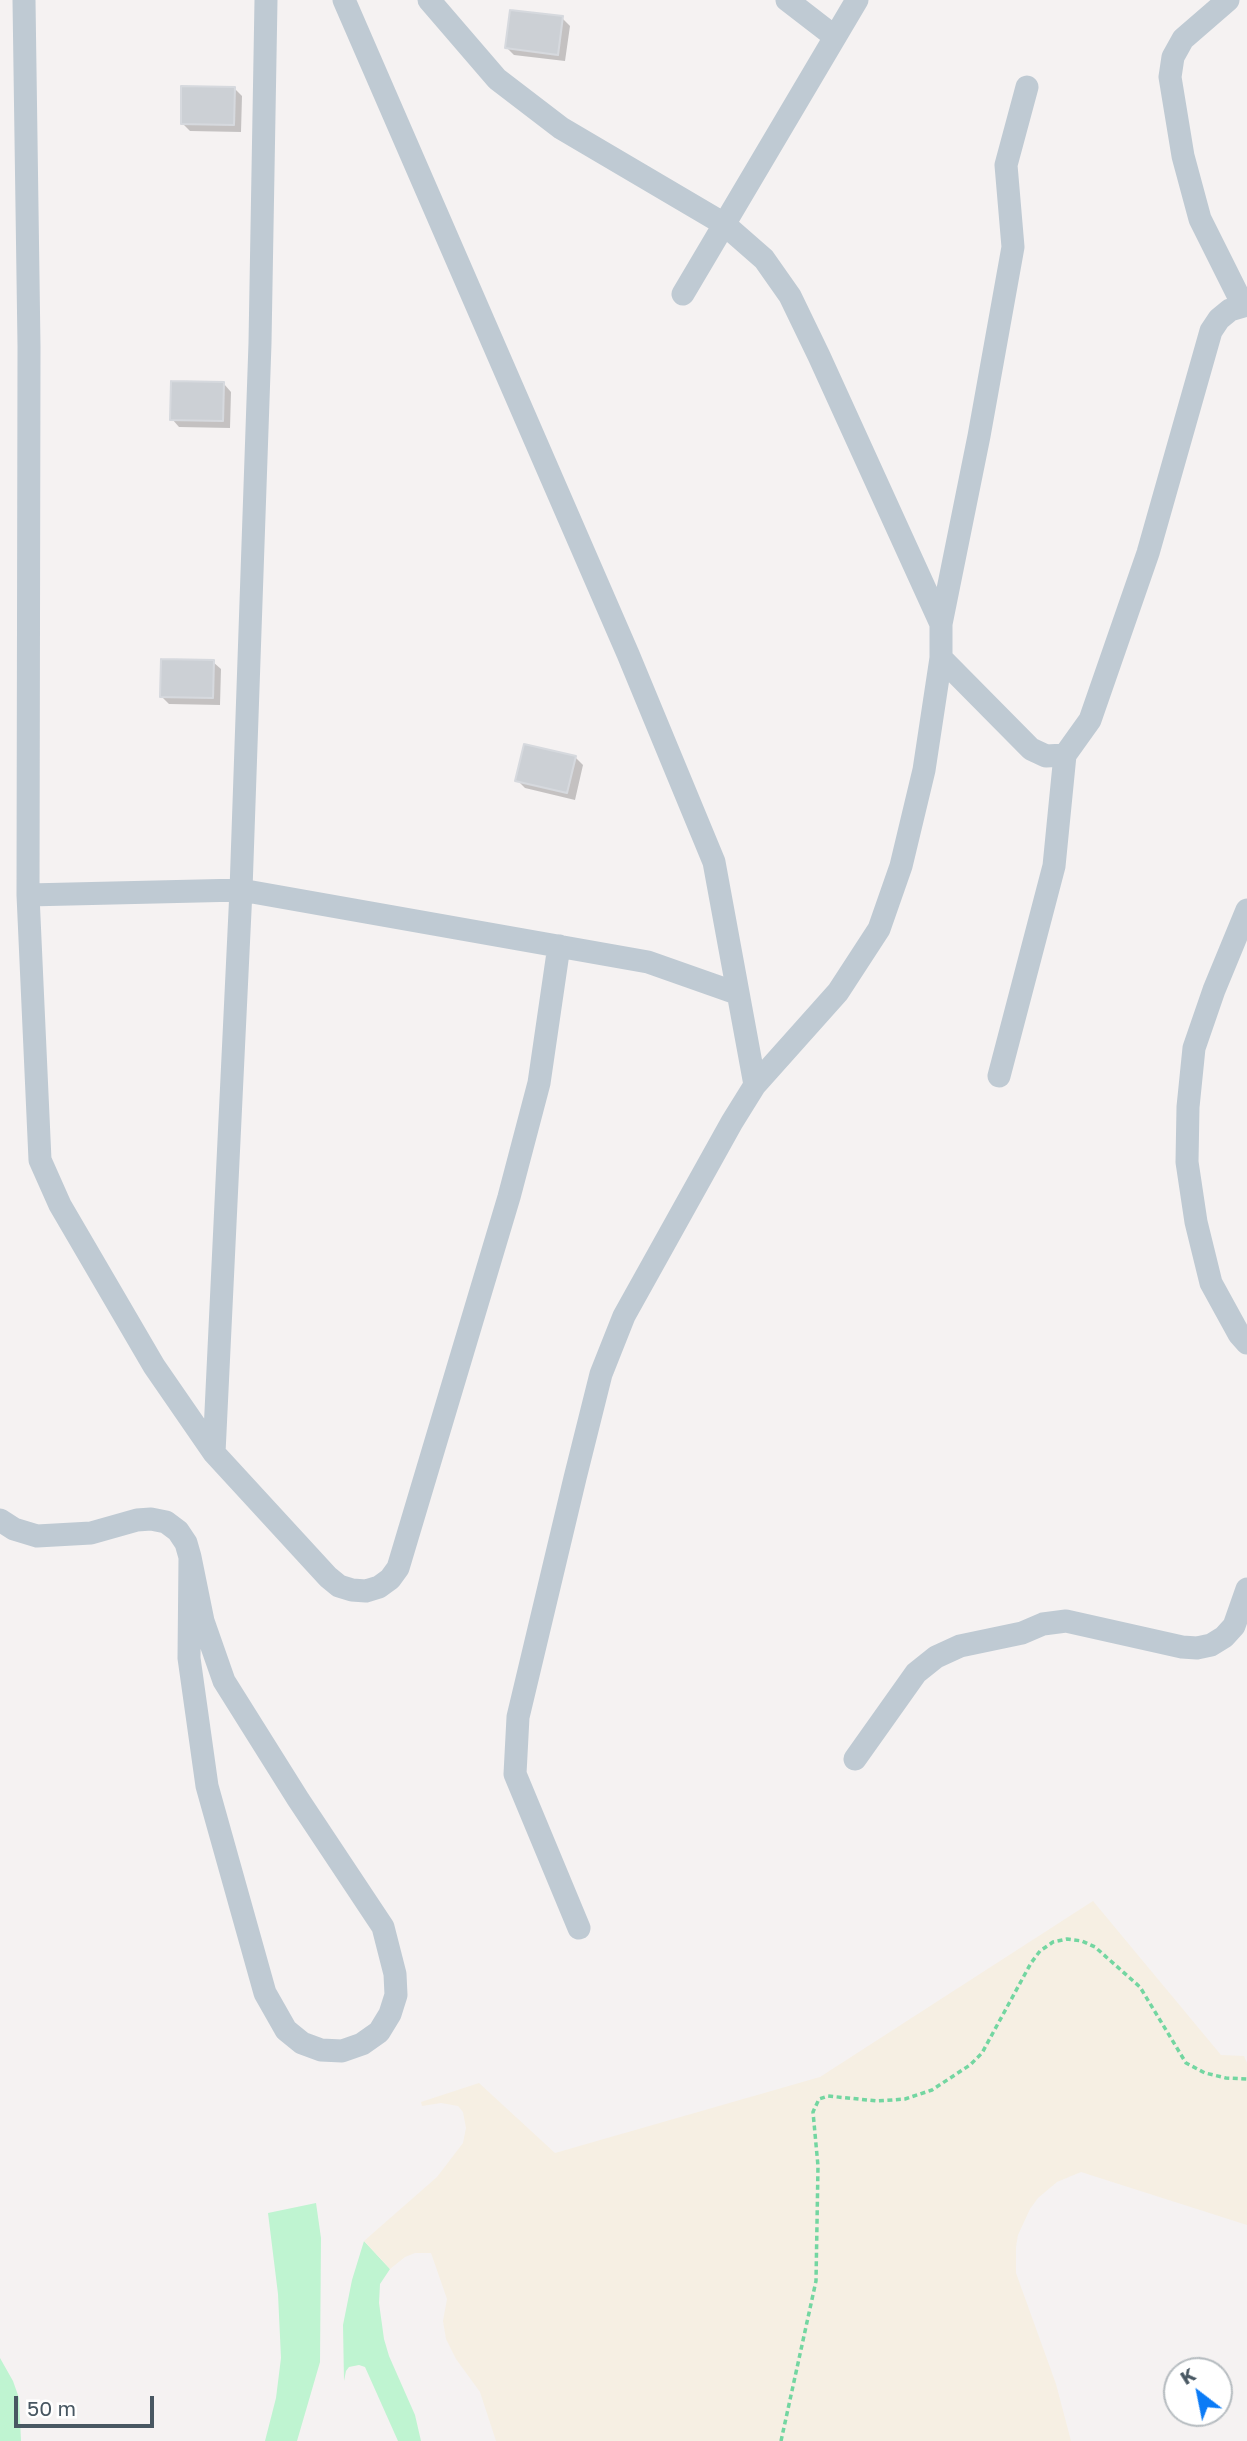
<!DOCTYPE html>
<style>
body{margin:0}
#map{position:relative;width:1247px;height:2441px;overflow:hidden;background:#f5f2f2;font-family:"Golos Text",sans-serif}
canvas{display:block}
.north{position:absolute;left:1163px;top:2357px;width:70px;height:70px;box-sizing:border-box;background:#fff;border:2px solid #b6bcc0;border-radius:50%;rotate:328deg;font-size:19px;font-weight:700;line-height:28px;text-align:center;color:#485762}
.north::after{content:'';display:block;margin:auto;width:24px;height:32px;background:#0b7bf6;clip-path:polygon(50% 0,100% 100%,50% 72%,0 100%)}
.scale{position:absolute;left:14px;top:2396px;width:140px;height:32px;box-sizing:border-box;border:4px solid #485762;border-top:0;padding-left:9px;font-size:21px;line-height:24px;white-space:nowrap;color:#485762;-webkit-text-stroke:5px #fff;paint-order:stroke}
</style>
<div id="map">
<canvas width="1247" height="2441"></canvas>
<div class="north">K</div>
<div class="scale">50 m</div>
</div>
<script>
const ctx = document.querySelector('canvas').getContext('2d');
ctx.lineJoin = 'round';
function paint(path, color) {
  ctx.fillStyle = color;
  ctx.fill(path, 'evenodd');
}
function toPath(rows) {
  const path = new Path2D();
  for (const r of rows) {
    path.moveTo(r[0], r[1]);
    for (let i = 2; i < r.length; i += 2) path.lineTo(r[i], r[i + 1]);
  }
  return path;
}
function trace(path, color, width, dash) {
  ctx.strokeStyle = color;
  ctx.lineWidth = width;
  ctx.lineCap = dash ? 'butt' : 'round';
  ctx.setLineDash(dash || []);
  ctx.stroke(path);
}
const green = toPath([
 [316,2203,321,2238,320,2362,297,2441,265,2441,276,2398,281,2358,278,2294,268,2213],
 [364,2241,390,2269,380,2284,379,2303,384,2339,389,2356,415,2415,421,2441,398,2441,365,2367,359,2365,349,2367,346,2371,344,2381,343,2325,352,2280],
 [0,2358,13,2381,19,2398,21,2441,0,2441]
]);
const sand = toPath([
 [1093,1901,1221,2055,1244,2056,1247,2063,1247,2225,1081,2172,1057,2182,1038,2198,1030,2209,1018,2235,1016,2247,1016,2273,1056,2384,1071,2441,496,2441,480,2392,456,2359,446,2339,443,2321,447,2299,431,2253,415,2253,405,2257,390,2269,364,2241,437,2177,463,2143,466,2128,463,2112,458,2106,441,2103,422,2106,421,2102,479,2083,555,2153,820,2077]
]);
const shadow = toPath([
 [562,18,570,26,565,61,514,55,507,48],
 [234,88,242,96,241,132,190,131,182,123],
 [224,384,231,392,230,428,179,427,172,419],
 [213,662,221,669,220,705,169,704,162,697],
 [575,757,583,765,575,800,525,788,517,780]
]);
const building = toPath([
 [510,10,563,16,558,55,505,48,510,10],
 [181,86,235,87,234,125,181,124,181,86],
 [171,381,224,382,223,421,170,420,171,381],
 [161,659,214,660,213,698,160,697,161,659],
 [524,744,576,756,567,793,515,781,524,744]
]);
const path = toPath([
 [781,2441,816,2281,818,2166,813,2112,819,2099,828,2096,877,2101,905,2099,932,2090,970,2065,982,2053,1031,1963,1040,1951,1053,1942,1067,1939,1082,1941,1095,1947,1140,1987,1186,2063,1205,2073,1226,2078,1247,2079]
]);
const minor = toPath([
 [24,0,29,346,28,895,40,1160,60,1205,154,1366,214,1453,328,1577,339,1586,352,1590,366,1591,379,1587,390,1579,398,1568,509,1197,539,1083,559,946],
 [344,0,628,654,714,862,755,1085],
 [429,0,497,79,561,128,724,224,764,259,790,296,819,356,941,624],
 [787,0,835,37],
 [1228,0,1183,39,1173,57,1170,77,1183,156,1200,219,1243,305],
 [683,294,857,0],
 [941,658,1031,749,1046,756,1065,755,1090,720,1148,553,1211,331,1219,319,1230,310,1247,305],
 [28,895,241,890,648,962,736,993],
 [1247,910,1214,990,1194,1048,1188,1107,1187,1162,1196,1222,1211,1283,1239,1334,1247,1343],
 [999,1076,1054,866,1065,755],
 [214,1453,241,890,260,343,266,0],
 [0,1520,14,1529,37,1536,91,1533,137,1520,151,1519,166,1522,178,1531,186,1543,190,1557,203,1621,224,1681,298,1799,383,1927,395,1974,396,1995,390,2014,379,2032,362,2044,342,2051,321,2050,302,2043,286,2030,265,1993,207,1786,189,1658,190,1557],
 [855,1759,916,1673,936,1657,960,1646,1022,1633,1043,1624,1066,1621,1182,1647,1197,1648,1211,1645,1224,1637,1234,1626,1247,1589],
 [579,1928,515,1774,518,1717,575,1478,601,1374,624,1316,732,1122,755,1085,838,992,879,929,901,866,924,770,941,658,941,624,979,436,1013,247,1006,165,1027,87]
]);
paint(green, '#bff4d1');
paint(sand, '#f6efe3');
paint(shadow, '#0003');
paint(building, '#ccd0d5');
trace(building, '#d6d9de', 2);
trace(path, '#73d6a1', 3.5, [5, 3.5]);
trace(minor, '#bfcad3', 23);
</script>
